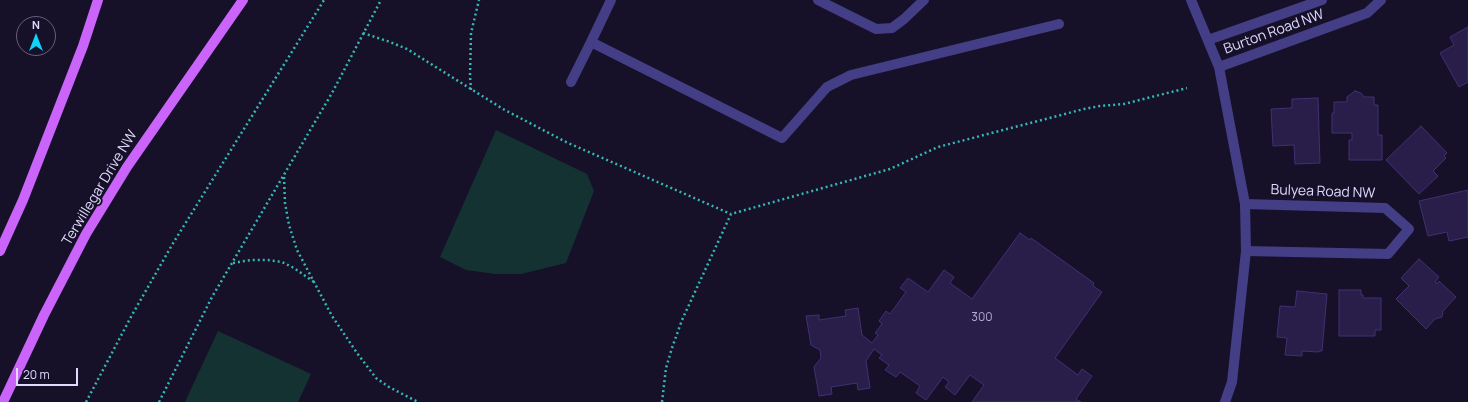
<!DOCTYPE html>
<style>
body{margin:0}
#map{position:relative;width:1468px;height:402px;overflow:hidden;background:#161129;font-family:Manrope,sans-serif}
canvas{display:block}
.north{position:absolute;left:16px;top:16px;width:40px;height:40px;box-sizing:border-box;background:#161129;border:1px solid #67617e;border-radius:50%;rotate:0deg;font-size:11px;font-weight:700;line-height:16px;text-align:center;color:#e0dafe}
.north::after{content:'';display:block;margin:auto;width:14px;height:18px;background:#0cd5f8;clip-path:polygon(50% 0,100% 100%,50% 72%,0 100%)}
.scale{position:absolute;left:16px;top:368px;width:62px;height:18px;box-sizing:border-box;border:2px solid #e0dafe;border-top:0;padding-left:5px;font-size:12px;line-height:14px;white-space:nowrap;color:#e0dafe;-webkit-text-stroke:3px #161129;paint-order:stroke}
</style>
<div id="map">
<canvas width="1468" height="402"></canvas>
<div class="north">N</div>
<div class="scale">20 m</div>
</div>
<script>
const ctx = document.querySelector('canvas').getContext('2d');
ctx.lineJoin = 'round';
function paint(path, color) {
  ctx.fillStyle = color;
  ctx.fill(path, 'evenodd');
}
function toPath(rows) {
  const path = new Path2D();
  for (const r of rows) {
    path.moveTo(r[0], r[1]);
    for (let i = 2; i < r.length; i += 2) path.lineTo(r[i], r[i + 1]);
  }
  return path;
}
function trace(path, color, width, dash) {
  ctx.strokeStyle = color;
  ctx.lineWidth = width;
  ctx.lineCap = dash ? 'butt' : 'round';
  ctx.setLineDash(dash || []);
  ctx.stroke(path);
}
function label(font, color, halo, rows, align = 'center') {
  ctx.font = font + ' Manrope,sans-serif';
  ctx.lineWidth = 4;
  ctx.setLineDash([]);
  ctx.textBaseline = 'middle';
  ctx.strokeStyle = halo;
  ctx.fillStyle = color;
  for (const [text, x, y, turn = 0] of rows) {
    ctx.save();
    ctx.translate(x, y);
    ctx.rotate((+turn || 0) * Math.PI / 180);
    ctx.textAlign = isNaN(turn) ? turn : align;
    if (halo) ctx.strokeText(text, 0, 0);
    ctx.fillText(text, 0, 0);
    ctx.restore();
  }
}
const green = toPath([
 [496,130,587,174,594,191,566,263,521,274,496,274,466,270,440,257],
 [218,331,311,374,298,402,185,402]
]);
const building = toPath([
 [1468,27,1468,82,1459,87,1440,53,1454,45,1450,37,1468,27],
 [1355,91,1361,93,1364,97,1374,97,1374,105,1378,105,1378,135,1382,135,1382,160,1349,160,1349,140,1352,140,1352,133,1332,133,1332,113,1334,113,1334,102,1347,102,1347,97,1355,91],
 [1318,98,1320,163,1295,164,1294,145,1273,146,1271,109,1292,108,1292,99,1318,98],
 [1421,126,1447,153,1444,156,1446,158,1433,171,1438,176,1419,194,1386,160,1421,126],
 [1468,190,1468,237,1449,241,1447,232,1428,236,1419,201,1468,190],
 [1020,233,1030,240,1031,238,1094,283,1093,286,1102,292,1055,358,1078,375,1082,369,1092,376,1076,399,1081,402,972,402,984,385,970,375,955,395,945,387,949,382,943,377,926,400,916,393,920,386,900,372,896,377,885,370,889,365,879,358,882,355,874,349,866,361,870,388,858,390,857,383,831,387,832,394,819,396,814,367,821,358,820,350,811,345,806,316,819,315,819,320,846,316,845,310,858,308,862,335,872,343,878,335,875,333,882,324,879,321,886,311,890,314,906,292,900,288,908,278,928,292,944,270,954,277,950,283,972,299,1020,233],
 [1419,259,1439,277,1435,282,1437,284,1439,281,1456,297,1443,311,1442,317,1435,319,1426,329,1396,299,1409,286,1401,278,1419,259],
 [1339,290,1361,290,1361,295,1363,295,1363,298,1381,298,1381,330,1375,330,1375,336,1339,336,1339,290],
 [1297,291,1327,294,1322,351,1319,351,1319,352,1302,351,1302,356,1285,355,1287,338,1277,337,1280,306,1295,307,1297,291]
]);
const path = toPath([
 [363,33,390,42,407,49,503,109,566,142,731,214],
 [471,90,470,76,471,33,479,0],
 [284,177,285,203,289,225,297,250,332,316,357,353,376,378,389,387,418,402],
 [233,263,251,260,268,260,282,262,294,268,314,282],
 [86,402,132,315,172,245,324,0],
 [159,402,212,297,332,93,381,0],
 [662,402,666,368,672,348,682,320,731,214,890,169,938,147,1084,109,1100,106,1124,104,1187,88]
]);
const service = toPath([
 [611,0,591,42,782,138,827,87,851,75,1059,24],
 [818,0,876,29,892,28,904,19,924,0],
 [571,82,591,42]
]);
const minor = toPath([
 [1245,204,1385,208,1409,229,1388,254,1246,251]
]);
const tertiary = toPath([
 [1191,0,1219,67,1245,204,1246,251,1232,382,1225,402],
 [1208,40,1322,0],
 [1219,67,1367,13,1381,0]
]);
const primary = toPath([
 [0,251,23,200,83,46,98,0],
 [3,402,44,315,86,234,127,167,243,0]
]);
const numberNames = [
 ["300",982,318]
];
const streetNames = [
 ["Burton Road NW",1274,32,-20],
 ["Terwillegar Drive NW",100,188,-59],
 ["Bulyea Road NW",1323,192,2]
];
paint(green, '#143232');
paint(building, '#291e49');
trace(building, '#413074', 1);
trace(path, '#34b8b6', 2.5, [2, 3]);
trace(service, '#443e86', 10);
trace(minor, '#443e86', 10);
trace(tertiary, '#443e86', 10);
trace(primary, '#ca64fa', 10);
label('12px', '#b2abd1', null, numberNames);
label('14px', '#e0dafe', '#161129', streetNames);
</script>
